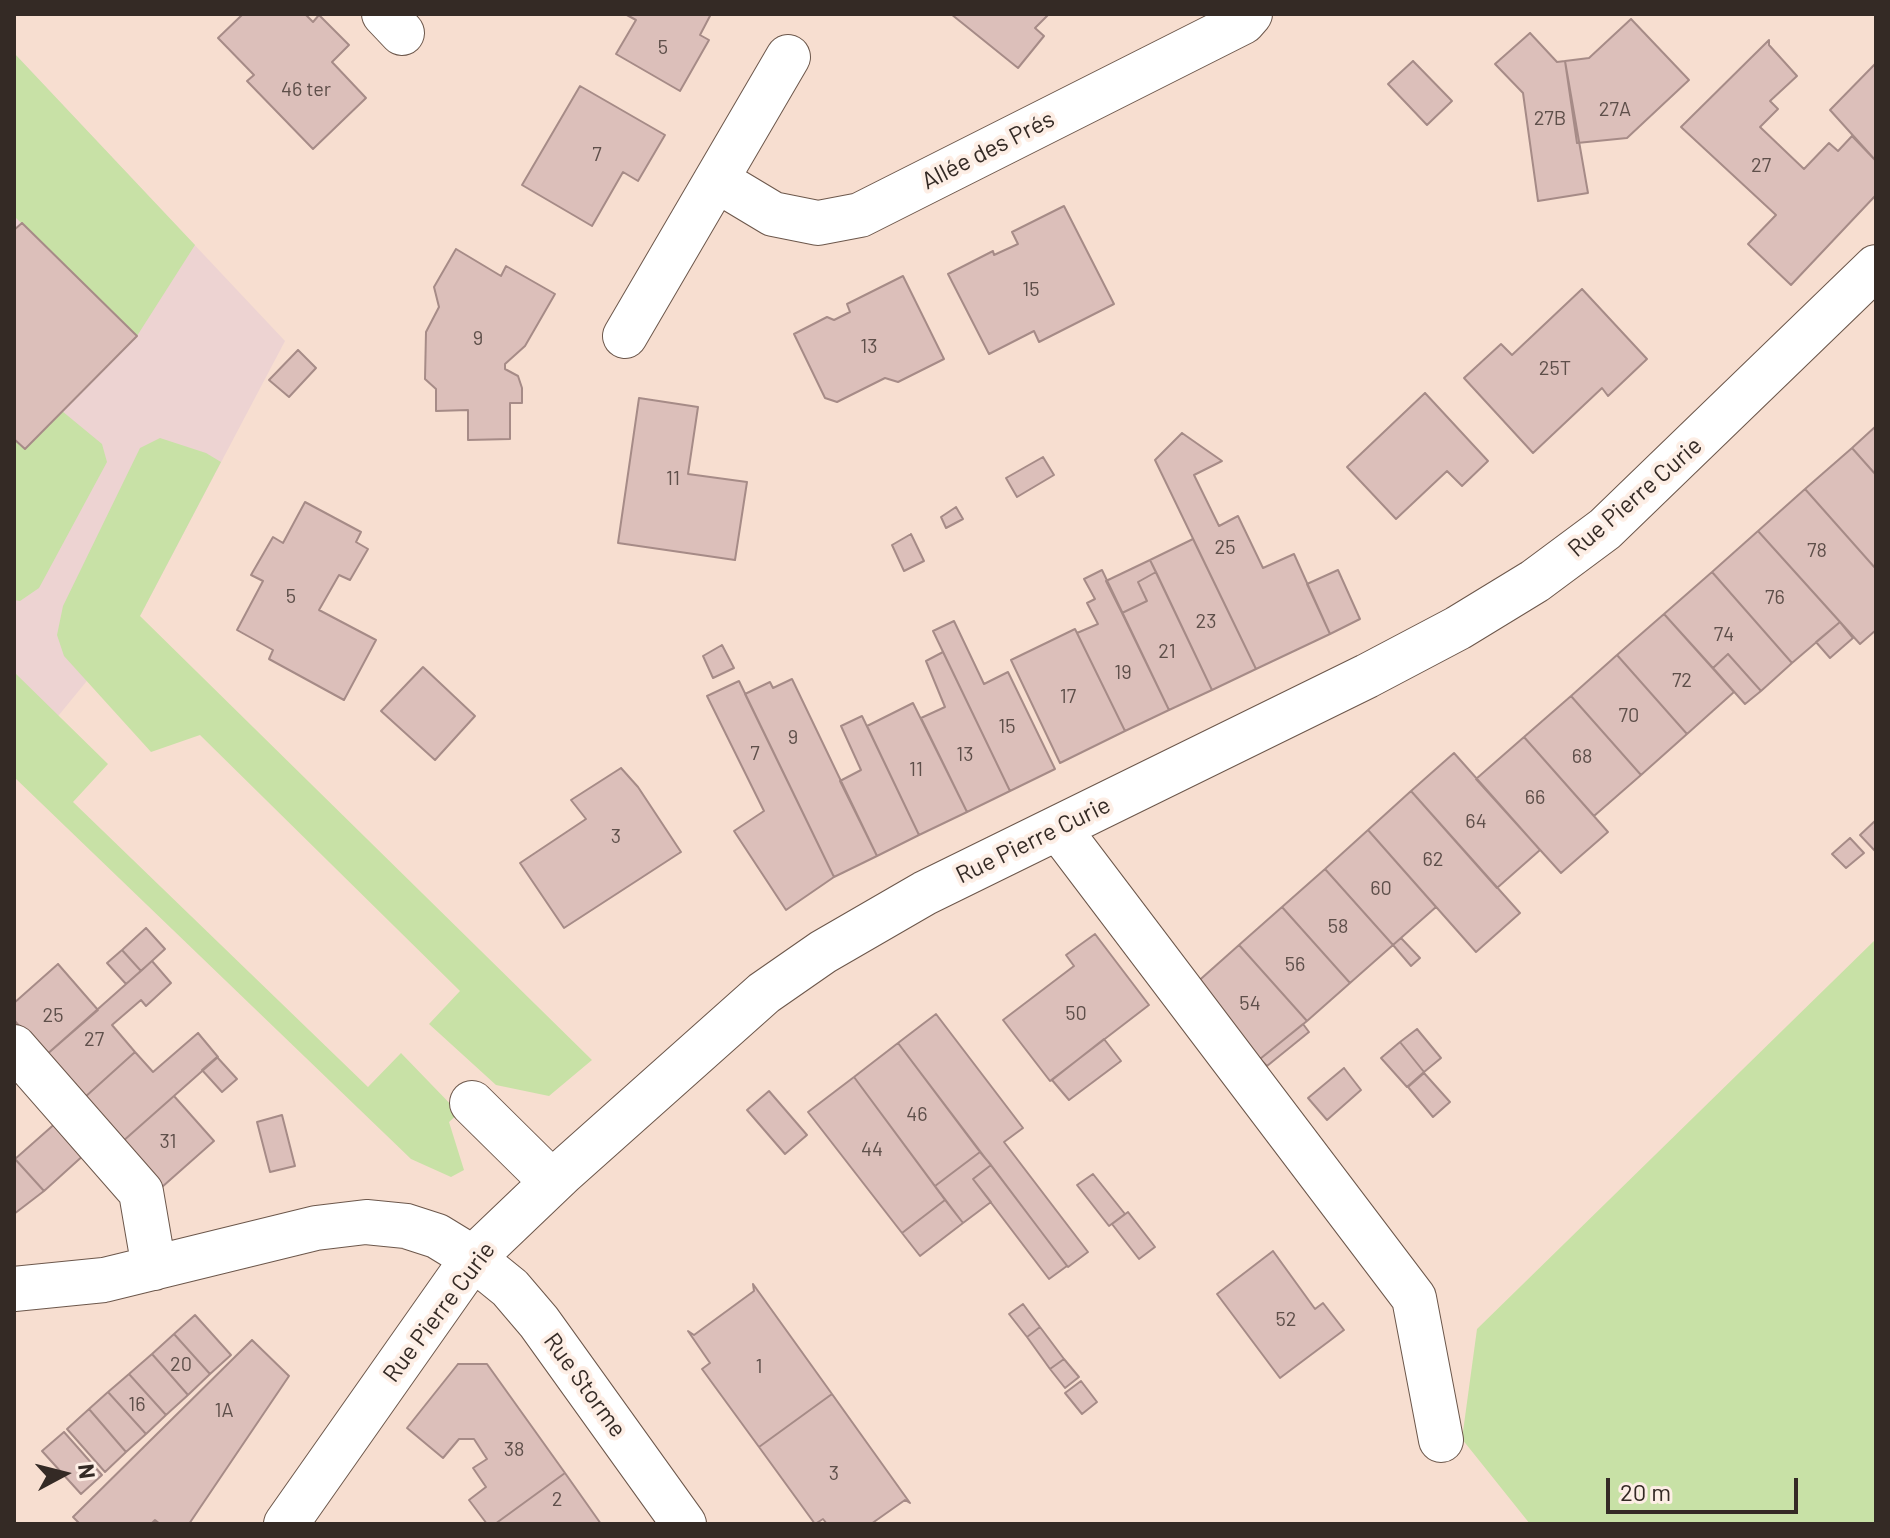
<!DOCTYPE html>
<meta charset="utf-8">
<style>
body{margin:0}
#map{position:relative;width:1890px;height:1538px;overflow:hidden;background:#f7ded0;font-family:Barlow,sans-serif}
canvas{display:block}
.frame{position:absolute;inset:0;border:16px solid #342a25;pointer-events:none}
.north{position:absolute;left:24px;top:1434px;width:80px;height:80px;-webkit-text-stroke:6px #fdeee5;paint-order:stroke;rotate:83deg;font-size:22px;font-weight:700;line-height:32px;text-align:center;color:#342a25}
.north::after{content:'';display:block;margin:auto;width:28px;height:36px;background:#342a25;clip-path:polygon(50% 0,100% 100%,50% 72%,0 100%)}
.scale{position:absolute;left:1606px;top:1478px;width:192px;height:36px;box-sizing:border-box;border:4px solid #342a25;border-top:0;padding-left:10px;font-size:24px;line-height:28px;white-space:nowrap;color:#342a25;-webkit-text-stroke:6px #fdeee5;paint-order:stroke}
</style>
<div id="map">
<canvas width="1890" height="1538"></canvas>
<div class="frame"></div>
<div class="north">N</div>
<div class="scale">20 m</div>
</div>
<script>
const ctx = document.querySelector('canvas').getContext('2d');
ctx.lineJoin = 'round';
function paint(path, color) {
  ctx.fillStyle = color;
  ctx.fill(path, 'evenodd');
}
function toPath(rows) {
  const path = new Path2D();
  for (const r of rows) {
    path.moveTo(r[0], r[1]);
    for (let i = 2; i < r.length; i += 2) path.lineTo(r[i], r[i + 1]);
  }
  return path;
}
function trace(path, color, width, dash) {
  ctx.strokeStyle = color;
  ctx.lineWidth = width;
  ctx.lineCap = dash ? 'butt' : 'round';
  ctx.setLineDash(dash || []);
  ctx.stroke(path);
}
function label(font, color, halo, rows, align = 'center') {
  ctx.font = font + ' Barlow,sans-serif';
  ctx.lineWidth = 8;
  ctx.setLineDash([]);
  ctx.textBaseline = 'middle';
  ctx.strokeStyle = halo;
  ctx.fillStyle = color;
  for (const [text, x, y, turn = 0] of rows) {
    ctx.save();
    ctx.translate(x, y);
    ctx.rotate((+turn || 0) * Math.PI / 180);
    ctx.textAlign = isNaN(turn) ? turn : align;
    if (halo) ctx.strokeText(text, 0, 0);
    ctx.fillText(text, 0, 0);
    ctx.restore();
  }
}
const education = toPath([
 [14,53,285,341,140,616,14,770]
]);
const green = toPath([
 [14,53,195,245,137,336,14,216],
 [62,411,102,444,107,462,39,588,20,601,14,600,14,439,25,449],
 [160,438,206,453,221,462,140,616,592,1060,549,1096,496,1085,429,1024,460,991,200,735,151,752,64,656,57,635,63,606,140,448],
 [14,672,108,764,73,802,368,1087,401,1053,459,1113,449,1122,464,1170,451,1177,411,1159,14,777],
 [1876,939,1876,1524,1530,1524,1462,1439,1477,1329]
]);
const building = toPath([
 [243,14,305,14,313,22,319,15,349,45,332,62,366,98,313,149,247,81,254,75,218,38,243,14],
 [625,14,711,14,700,35,709,40,680,91,616,54,636,20,625,14],
 [951,14,1049,14,1035,28,1044,36,1018,68,951,14],
 [1631,19,1689,80,1627,138,1577,143,1565,61,1589,58,1631,19],
 [1530,33,1557,62,1565,61,1588,193,1538,201,1523,93,1495,64,1530,33],
 [1769,40,1769,45,1797,76,1770,101,1778,109,1760,127,1804,169,1829,143,1838,151,1852,136,1876,161,1876,195,1791,285,1748,244,1776,215,1681,127,1769,40],
 [1413,61,1452,101,1427,125,1388,84,1413,61],
 [1876,63,1876,161,1830,110,1876,63],
 [580,86,665,135,638,181,623,172,592,226,522,185,580,86],
 [1064,206,1114,304,1039,342,1034,331,989,354,948,274,993,251,994,255,1018,244,1012,232,1064,206],
 [22,223,137,336,25,449,14,439,14,230,22,223],
 [456,249,501,276,506,266,555,294,525,346,505,364,505,369,518,376,522,388,522,403,510,403,510,439,468,440,468,410,436,411,436,389,425,379,426,332,439,307,434,287,456,249],
 [903,276,944,359,898,382,885,378,837,402,825,398,794,334,827,317,834,320,850,312,847,304,903,276],
 [1582,289,1647,359,1608,396,1602,388,1533,453,1464,378,1501,344,1512,355,1582,289],
 [298,350,316,368,289,397,269,380,298,350],
 [1425,393,1488,461,1462,486,1447,471,1396,519,1347,467,1425,393],
 [639,398,698,407,688,474,747,482,735,560,618,543,639,398],
 [1876,426,1876,475,1852,448,1876,426],
 [1182,433,1222,461,1194,475,1219,526,1238,516,1263,568,1294,554,1330,634,1256,669,1155,460,1182,433],
 [1852,448,1876,475,1876,569,1805,489,1852,448],
 [1043,457,1054,475,1017,497,1006,478,1043,457],
 [1805,489,1876,569,1876,630,1860,644,1758,531,1805,489],
 [305,502,361,532,356,542,368,549,350,580,339,575,319,610,376,640,344,700,269,659,273,650,237,630,263,581,251,575,273,537,283,543,305,502],
 [956,507,963,519,946,528,941,517,956,507],
 [1758,531,1840,622,1792,663,1712,572,1758,531],
 [911,534,924,561,904,571,892,545,911,534],
 [1193,539,1256,669,1212,690,1150,560,1193,539],
 [1150,560,1156,572,1138,582,1147,601,1122,613,1106,581,1150,560],
 [1102,570,1169,710,1125,731,1077,633,1098,624,1087,603,1095,599,1084,579,1102,570],
 [1338,570,1360,619,1330,634,1307,584,1338,570],
 [1156,572,1212,690,1169,710,1122,613,1147,601,1138,582,1156,572],
 [1712,572,1792,663,1761,691,1728,654,1713,668,1664,614,1712,572],
 [1664,614,1734,692,1687,734,1617,655,1664,614],
 [954,621,984,684,1008,672,1055,769,1010,791,933,631,954,621],
 [1840,622,1853,638,1830,658,1816,642,1840,622],
 [1075,629,1125,731,1060,763,1011,660,1075,629],
 [722,645,734,668,713,678,703,656,722,645],
 [943,652,1010,791,967,812,921,718,945,707,926,661,943,652],
 [1728,654,1761,691,1745,704,1713,668,1728,654],
 [1617,655,1687,734,1641,775,1571,696,1617,655],
 [423,667,475,716,435,760,381,711,423,667],
 [792,679,877,856,834,877,745,694,770,682,773,688,792,679],
 [739,681,834,877,786,910,734,831,764,811,707,696,739,681],
 [1571,696,1641,775,1594,816,1524,737,1571,696],
 [913,703,967,812,919,835,867,726,913,703],
 [862,716,919,835,877,856,840,781,861,770,841,726,862,716],
 [1524,737,1608,832,1561,873,1476,779,1524,737],
 [1454,753,1540,850,1497,888,1411,791,1454,753],
 [621,768,638,787,681,852,564,928,520,863,586,819,571,800,621,768],
 [1411,791,1520,913,1476,952,1368,830,1411,791],
 [1876,820,1876,852,1860,835,1876,820],
 [1368,830,1436,907,1393,945,1325,869,1368,830],
 [1850,838,1864,853,1846,868,1832,854,1850,838],
 [1325,869,1393,945,1350,983,1282,907,1325,869],
 [1282,907,1350,983,1307,1021,1239,945,1282,907],
 [146,928,165,949,141,971,122,950,146,928],
 [1095,934,1149,1005,1050,1081,1003,1020,1074,966,1066,955,1095,934],
 [1401,938,1420,958,1411,966,1393,945,1401,938],
 [1239,945,1307,1021,1260,1059,1194,985,1239,945],
 [122,950,141,971,126,984,107,963,122,950],
 [152,961,171,983,146,1006,141,1000,112,1025,135,1052,84,1098,45,1056,152,961],
 [58,964,98,1010,45,1056,14,1020,14,1003,58,964],
 [936,1014,1023,1128,1004,1142,1088,1252,1068,1267,898,1043,936,1014],
 [1303,1024,1309,1032,1267,1066,1260,1059,1303,1024],
 [1417,1029,1441,1058,1424,1072,1400,1042,1417,1029],
 [198,1033,218,1057,122,1142,84,1098,135,1052,153,1072,198,1033],
 [1104,1039,1121,1061,1069,1100,1052,1080,1104,1039],
 [1400,1042,1424,1072,1407,1087,1381,1058,1400,1042],
 [898,1043,980,1152,935,1186,854,1077,898,1043],
 [217,1057,237,1079,222,1092,202,1070,217,1057],
 [1344,1068,1361,1090,1327,1120,1308,1098,1344,1068],
 [1424,1073,1450,1102,1433,1117,1408,1087,1424,1073],
 [854,1077,945,1200,902,1233,808,1112,854,1077],
 [769,1091,807,1135,785,1154,747,1110,769,1091],
 [174,1096,214,1141,162,1187,122,1142,174,1096],
 [282,1115,295,1166,270,1172,257,1122,282,1115],
 [58,1121,86,1153,44,1191,15,1159,58,1121],
 [980,1152,991,1165,973,1179,991,1202,963,1223,935,1186,980,1152],
 [15,1159,44,1191,14,1214,14,1160,15,1159],
 [991,1165,1067,1266,1049,1279,973,1179,991,1165],
 [1093,1174,1125,1214,1109,1226,1077,1185,1093,1174],
 [945,1200,963,1223,920,1256,902,1233,945,1200],
 [1128,1212,1155,1247,1139,1259,1112,1224,1128,1212],
 [1273,1251,1315,1309,1323,1303,1344,1330,1280,1378,1217,1294,1273,1251],
 [753,1284,832,1394,759,1447,702,1369,710,1363,688,1331,694,1335,754,1291,753,1284],
 [1023,1304,1040,1327,1027,1337,1009,1314,1023,1304],
 [195,1315,231,1355,210,1374,174,1334,195,1315],
 [1040,1327,1064,1359,1050,1369,1027,1337,1040,1327],
 [174,1334,210,1374,188,1395,152,1354,174,1334],
 [252,1340,289,1376,189,1524,160,1524,155,1520,151,1524,80,1524,73,1517,252,1340],
 [152,1354,188,1395,166,1415,129,1374,152,1354],
 [1064,1359,1079,1377,1065,1388,1050,1369,1064,1359],
 [458,1364,487,1364,565,1473,495,1524,487,1524,469,1500,486,1487,473,1468,487,1459,474,1439,459,1439,443,1458,407,1428,458,1364],
 [129,1374,166,1415,146,1434,108,1392,129,1374],
 [1081,1381,1097,1402,1082,1414,1065,1393,1081,1381],
 [108,1392,146,1434,126,1452,89,1409,108,1392],
 [832,1394,910,1503,905,1500,871,1524,827,1524,823,1519,815,1524,759,1447,832,1394],
 [89,1409,126,1452,105,1472,67,1429,89,1409],
 [64,1432,102,1475,81,1494,42,1451,64,1432],
 [565,1473,601,1524,495,1524,565,1473]
]);
const minor = toPath([
 [384,14,402,33],
 [718,181,773,214,818,223,860,215,1243,22,1250,14],
 [625,336,788,57],
 [1058,828,1414,1298,1441,1440],
 [14,1047,141,1192,154,1268],
 [472,1103,552,1182],
 [14,1289,104,1280,316,1228,366,1222,406,1226,437,1236,473,1258,510,1288,539,1322,684,1524],
 [286,1524,473,1258,562,1173,764,993,823,952,925,893,1367,676,1458,628,1535,581,1605,529,1876,267]
]);
const numberNames = [
 ["5",663,47],
 ["46 ter",306,89],
 ["27A",1615,109],
 ["27B",1550,118],
 ["7",597,154],
 ["27",1761,165],
 ["15",1031,289],
 ["9",478,338],
 ["13",869,346],
 ["25T",1555,368],
 ["11",673,478],
 ["25",1225,547],
 ["78",1817,550],
 ["5",291,596],
 ["76",1775,597],
 ["23",1206,621],
 ["74",1724,634],
 ["21",1167,651],
 ["19",1123,672],
 ["72",1682,680],
 ["17",1068,696],
 ["70",1629,715],
 ["15",1007,726],
 ["9",793,737],
 ["7",755,753],
 ["13",965,754],
 ["68",1582,756],
 ["11",916,769],
 ["66",1535,797],
 ["64",1476,821],
 ["3",616,836],
 ["62",1433,859],
 ["60",1381,888],
 ["58",1338,926],
 ["56",1295,964],
 ["54",1250,1003],
 ["50",1076,1013],
 ["25",53,1015],
 ["27",94,1039],
 ["46",917,1114],
 ["31",168,1141],
 ["44",872,1149],
 ["52",1286,1319],
 ["20",181,1364],
 ["1",759,1366],
 ["16",137,1404],
 ["1A",224,1410],
 ["38",514,1449],
 ["3",834,1473],
 ["2",557,1499]
];
const streetNames = [
 ["Allée des Prés",988,150,-27],
 ["Rue Pierre Curie",1635,497,-41],
 ["Rue Pierre Curie",1033,840,-26],
 ["Rue Pierre Curie",439,1312,-53],
 ["Rue Storme",585,1385,54]
];
paint(education, '#edd3d2');
paint(green, '#c8e1a6');
paint(building, '#dcbfba');
trace(building, '#a68b87', 2);
trace(minor, '#6c574b', 46);
trace(minor, '#fff', 44);
label('20px', '#5e4f4a', null, numberNames);
label('24px', '#342a25', '#fdeee5', streetNames);
</script>
